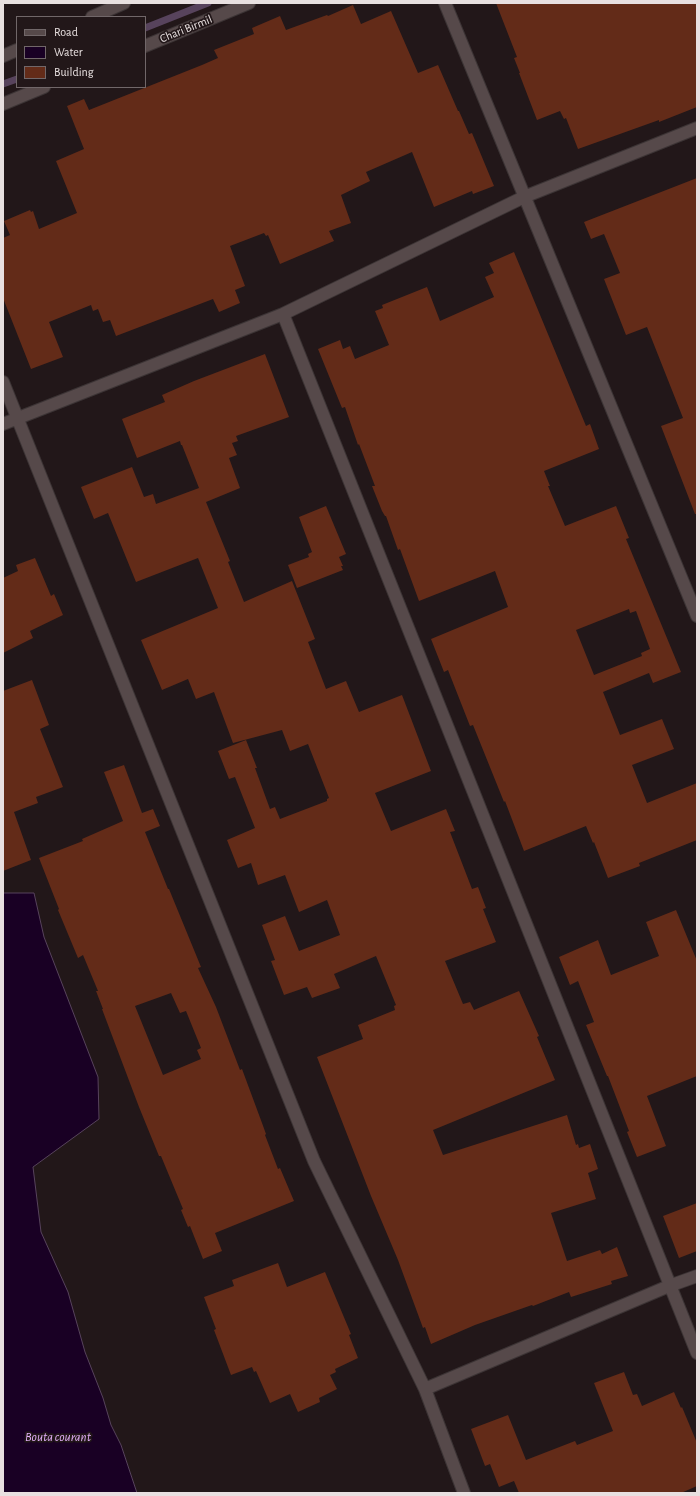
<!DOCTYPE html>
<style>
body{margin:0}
#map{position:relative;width:700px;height:1496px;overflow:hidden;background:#221719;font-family:"Alegreya Sans",sans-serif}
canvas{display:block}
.frame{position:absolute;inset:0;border:4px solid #e8e0e0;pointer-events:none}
.legend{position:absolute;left:16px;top:16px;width:130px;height:72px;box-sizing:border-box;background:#221719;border:1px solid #716769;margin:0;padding:5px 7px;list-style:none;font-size:12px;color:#e8e0e0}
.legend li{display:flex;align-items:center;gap:8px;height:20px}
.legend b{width:20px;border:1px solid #716769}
</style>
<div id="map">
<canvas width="700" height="1496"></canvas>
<div class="frame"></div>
<ul class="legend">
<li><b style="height:5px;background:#56494a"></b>Road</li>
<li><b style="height:11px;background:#190024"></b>Water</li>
<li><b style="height:11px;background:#632b18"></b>Building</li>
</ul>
</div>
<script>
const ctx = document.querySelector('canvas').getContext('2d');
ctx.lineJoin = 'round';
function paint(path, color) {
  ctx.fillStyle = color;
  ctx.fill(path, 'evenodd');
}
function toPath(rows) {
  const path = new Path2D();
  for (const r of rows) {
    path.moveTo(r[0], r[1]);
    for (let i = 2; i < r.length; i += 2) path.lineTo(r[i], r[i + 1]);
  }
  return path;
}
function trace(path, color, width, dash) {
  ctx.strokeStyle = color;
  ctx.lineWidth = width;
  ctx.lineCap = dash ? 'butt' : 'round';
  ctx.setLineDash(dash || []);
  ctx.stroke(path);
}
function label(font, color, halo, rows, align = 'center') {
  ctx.font = font + ' "Alegreya Sans",sans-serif';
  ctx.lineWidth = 3.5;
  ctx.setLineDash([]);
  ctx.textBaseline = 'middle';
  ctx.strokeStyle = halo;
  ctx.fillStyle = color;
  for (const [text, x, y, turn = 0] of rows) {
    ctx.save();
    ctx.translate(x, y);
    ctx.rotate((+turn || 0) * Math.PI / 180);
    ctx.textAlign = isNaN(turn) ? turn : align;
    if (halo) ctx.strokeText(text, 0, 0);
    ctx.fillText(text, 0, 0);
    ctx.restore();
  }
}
const water = toPath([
 [3,893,34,893,44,937,98,1077,99,1119,33,1167,41,1232,68,1292,85,1352,103,1398,111,1425,121,1445,137,1493,3,1493,3,893]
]);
const stream = toPath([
 [145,28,208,3],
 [3,84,17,79]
]);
const building = toPath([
 [496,3,697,3,697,107,659,122,659,120,578,149,566,118,564,119,560,111,537,120,519,73,520,73,514,58,517,57],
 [353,5,361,24,391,11,418,73,438,65,458,111,459,111,469,134,472,133,494,186,473,194,472,191,434,207,412,152,366,172,370,181,341,195,351,223,329,231,334,241,280,264,268,235,266,236,264,233,230,246,245,286,235,290,240,303,219,312,213,299,116,336,110,320,103,322,98,309,93,311,91,305,49,322,63,357,31,369,3,298,3,238,10,235,4,221,30,210,31,212,33,211,39,229,77,213,56,161,84,149,67,106,84,99,89,110,202,65,218,58,214,50,254,34,252,28,280,16,286,30,327,15,328,16],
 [697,178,697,514,695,514,661,426,683,418,647,327,626,335,604,279,620,273,604,234,591,239,584,222],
 [514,252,586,426,590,424,599,449,544,471,550,486,548,486,565,526,616,506,629,538,626,539,681,672,653,683,649,673,603,692,620,735,662,719,674,749,632,765,647,803,697,783,697,840,639,863,640,866,608,878,594,842,593,843,586,826,524,851,505,801,504,802,473,725,470,726,448,670,444,672,431,639,508,607,495,571,419,601,400,549,398,550,386,516,385,516,382,511,372,486,375,486,359,444,358,445,345,407,342,408,318,349,340,340,343,349,350,346,355,359,389,345,375,311,383,308,382,305,427,287,440,321,494,297,485,277,494,273,489,263],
 [629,609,630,613,636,611,650,649,641,653,642,656,594,675,576,630],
 [265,354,289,417,236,436,238,441,232,443,237,455,229,458,240,488,206,502,230,561,228,562,244,602,292,581,315,639,308,642,326,689,346,681,359,712,402,695,431,771,375,793,391,831,446,809,455,831,450,832,472,889,478,887,486,908,483,909,496,942,445,961,463,1004,470,1002,474,1010,519,991,539,1036,537,1037,555,1080,433,1130,443,1155,567,1115,576,1145,578,1144,579,1148,590,1144,598,1169,588,1173,596,1199,551,1213,567,1261,600,1250,602,1254,617,1247,628,1276,611,1281,612,1284,571,1297,569,1292,533,1306,532,1305,475,1325,431,1344,425,1327,423,1328,398,1260,371,1196,317,1057,363,1039,358,1025,395,1010,394,1006,396,1005,376,956,334,974,340,988,312,998,307,987,284,995,271,961,275,960,262,925,285,916,299,951,340,935,327,900,299,912,285,875,258,885,251,863,238,868,227,840,255,828,235,777,229,779,218,751,246,740,257,768,255,768,270,809,275,807,280,819,327,801,327,799,329,798,308,744,290,751,282,730,233,743,214,692,196,699,188,679,162,690,141,640,218,608,198,558,136,582,108,513,94,519,81,487,132,467,144,497,153,494,156,504,199,488,182,445,181,445,180,441,137,458,122,419,165,402,162,395,194,381],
 [326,506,346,554,339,557,343,566,341,566,343,570,297,588,288,565,309,557,308,554,312,552,299,517],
 [35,558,51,596,54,594,63,615,30,631,33,638,3,653,3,578,18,571,16,565],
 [32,680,49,725,40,729,63,787,36,797,38,803,14,812,31,860,3,871,3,691],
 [124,765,142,813,153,809,160,826,145,832,168,889,169,889,201,967,198,968,216,1007,240,1070,242,1069,262,1123,266,1134,265,1135,278,1169,280,1168,294,1201,215,1233,222,1251,203,1259,190,1226,188,1227,181,1210,183,1209,161,1156,159,1156,139,1107,102,1009,103,1009,96,991,98,991,83,955,78,958,58,910,59,909,39,858,83,841,82,839,123,821,104,772],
 [171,993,180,1013,186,1011,201,1048,197,1050,201,1059,163,1075,135,1006],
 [676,910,697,961,697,1076,647,1096,666,1146,637,1157,627,1132,629,1131,608,1076,607,1076,586,1025,594,1022,578,981,570,985,559,957,598,940,611,975,659,956,646,922],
 [697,1203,697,1251,679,1258,663,1216],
 [278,1263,287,1287,325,1272,351,1334,349,1335,358,1358,335,1369,336,1372,330,1375,337,1389,319,1398,320,1402,298,1412,290,1394,270,1403,256,1371,254,1372,252,1367,231,1375,214,1330,216,1329,204,1297,234,1286,232,1280],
 [624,1372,633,1395,637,1394,642,1406,674,1392,681,1408,682,1407,697,1443,697,1486,681,1493,519,1493,514,1481,499,1487,490,1464,485,1466,471,1429,508,1415,526,1460,575,1441,577,1445,613,1431,594,1383]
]);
const minor = toPath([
 [445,3,697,616],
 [92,17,124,3],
 [145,46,249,3],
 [3,56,17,50],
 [3,104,44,87],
 [283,314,697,1353],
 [3,382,314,1161,425,1389,464,1493],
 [3,424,283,314,524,197,697,128],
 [425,1389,669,1286,697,1276]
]);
const streetNames = [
 ["Chari Birmil",186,29,-22]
];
const waterNames = [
 ["Bouta courant",58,1437]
];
paint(water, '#190024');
trace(water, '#57435c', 1);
trace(stream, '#57435c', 7);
paint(building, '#632b18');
trace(minor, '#3c3435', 14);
trace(minor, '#56494a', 12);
label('12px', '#e8e0e0', '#221719', streetNames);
label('italic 13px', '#e3aff9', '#221719', waterNames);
</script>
